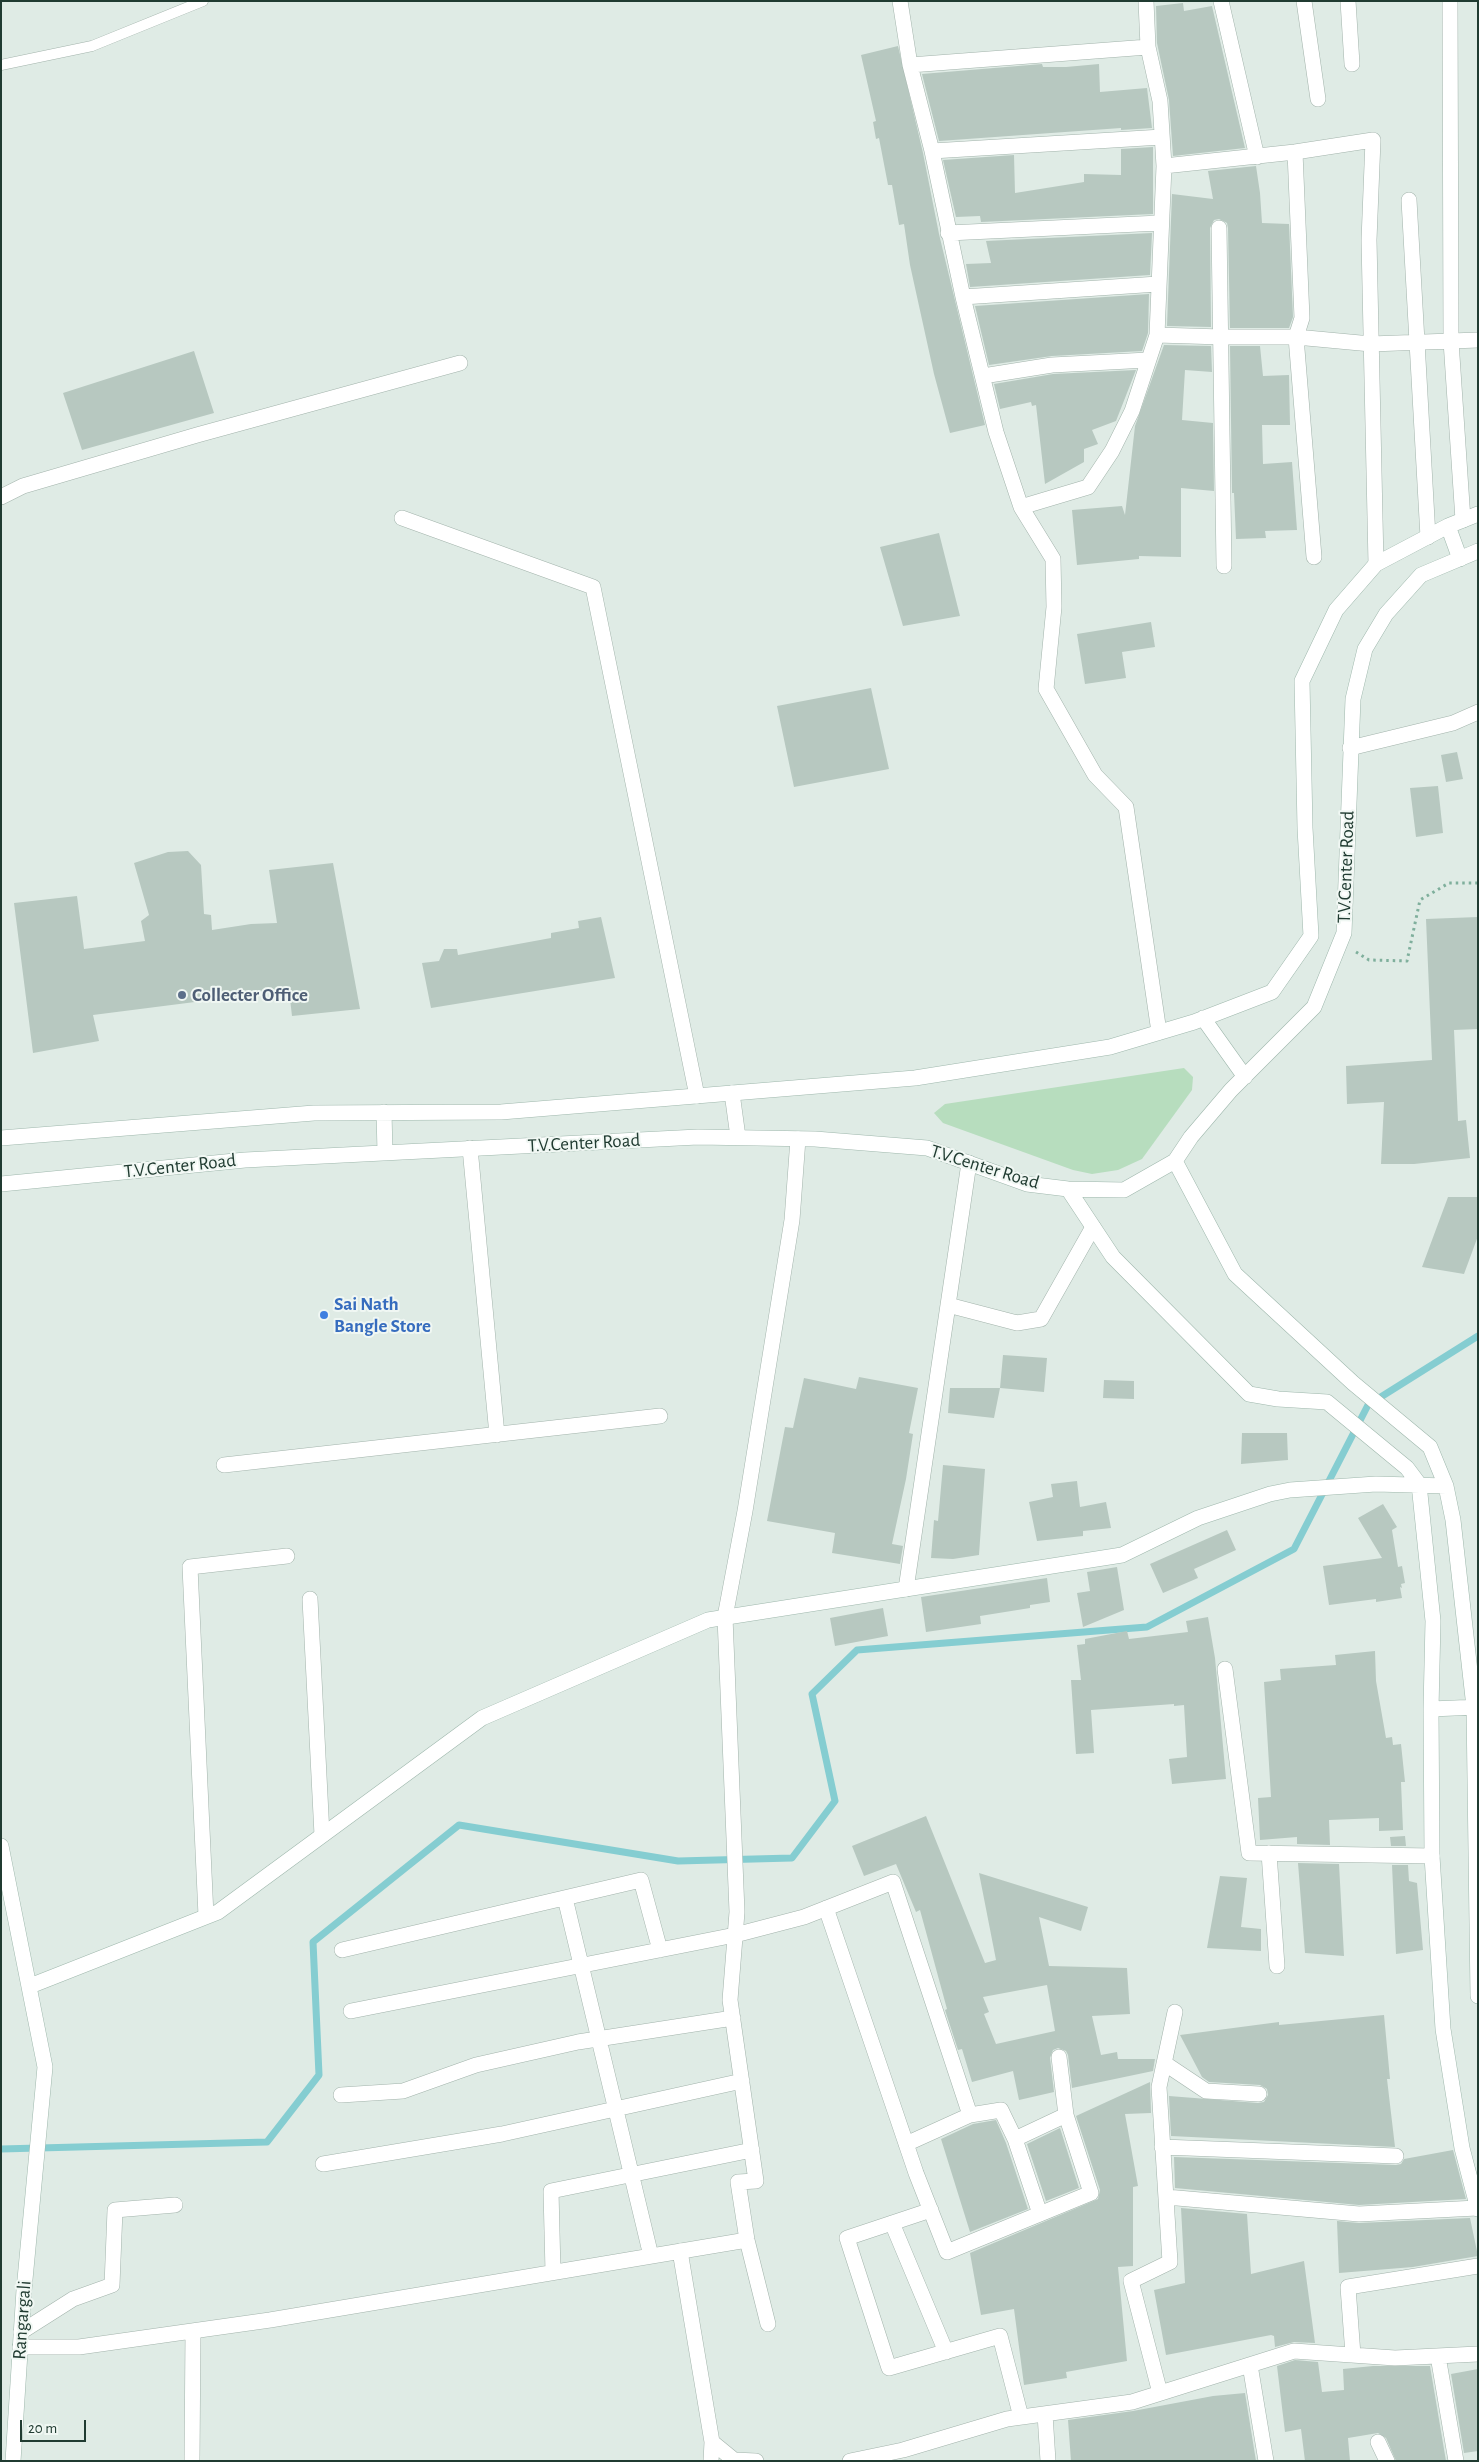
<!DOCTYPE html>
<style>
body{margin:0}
#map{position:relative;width:1479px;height:2462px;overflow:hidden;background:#dfebe5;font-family:"Alegreya Sans",sans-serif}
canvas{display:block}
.frame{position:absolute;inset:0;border:2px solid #203b31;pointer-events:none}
.scale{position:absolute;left:20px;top:2420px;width:66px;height:22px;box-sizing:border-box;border:2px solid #203b31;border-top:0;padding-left:6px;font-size:15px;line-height:18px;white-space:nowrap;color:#203b31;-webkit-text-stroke:4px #f0f7f3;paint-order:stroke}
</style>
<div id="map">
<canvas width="1479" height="2462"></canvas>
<div class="frame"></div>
<div class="scale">20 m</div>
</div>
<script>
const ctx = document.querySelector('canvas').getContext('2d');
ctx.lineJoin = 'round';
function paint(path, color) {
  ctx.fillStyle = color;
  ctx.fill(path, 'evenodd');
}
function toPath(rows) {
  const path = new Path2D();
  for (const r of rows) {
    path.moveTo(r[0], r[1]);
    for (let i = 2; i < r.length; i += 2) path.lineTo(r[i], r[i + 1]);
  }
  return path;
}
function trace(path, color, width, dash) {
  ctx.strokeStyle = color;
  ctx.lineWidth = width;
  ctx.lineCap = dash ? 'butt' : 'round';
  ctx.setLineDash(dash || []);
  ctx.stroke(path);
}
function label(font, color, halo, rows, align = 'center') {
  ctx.font = font + ' "Alegreya Sans",sans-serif';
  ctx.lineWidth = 4;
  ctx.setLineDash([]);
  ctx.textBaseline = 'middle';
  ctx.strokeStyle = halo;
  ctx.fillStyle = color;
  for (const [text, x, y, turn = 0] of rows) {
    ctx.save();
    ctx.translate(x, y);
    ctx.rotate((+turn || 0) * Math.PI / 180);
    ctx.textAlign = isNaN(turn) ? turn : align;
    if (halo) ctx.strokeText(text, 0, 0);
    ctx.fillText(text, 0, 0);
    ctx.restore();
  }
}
const green = toPath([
 [1184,1068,1193,1077,1192,1090,1142,1159,1118,1170,1092,1174,1073,1170,943,1123,934,1113,945,1104]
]);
const stream = toPath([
 [1,2149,267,2142,319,2075,313,1942,459,1825,678,1861,792,1858,835,1801,812,1694,857,1650,1147,1627,1294,1549,1368,1405,1478,1336]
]);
const building = toPath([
 [1183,3,1184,11,1212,6,1245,148,1173,156,1169,100,1157,43,1156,6],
 [898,46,923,153,939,234,985,425,950,433,934,374,910,265,904,224,899,225,892,185,888,185,879,138,876,139,873,122,876,121,861,55],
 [1042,64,1043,67,1066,67,1099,64,1100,92,1147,88,1152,128,1121,130,1121,128,939,141,922,74],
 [1153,147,1153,214,981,222,980,216,956,217,943,160,1014,155,1015,193,1084,182,1084,174,1121,175,1121,149],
 [1256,166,1260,193,1262,223,1289,224,1293,317,1289,328,1230,328,1228,228,1227,223,1219,219,1214,220,1210,228,1211,327,1167,326,1172,194,1213,199,1208,171],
 [1152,233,1150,275,970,287,966,264,991,263,986,241],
 [1149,294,1148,333,1142,351,1052,356,989,365,975,306],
 [1164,345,1211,346,1212,372,1185,370,1182,420,1213,423,1214,491,1181,488,1181,557,1139,556,1139,559,1077,565,1072,510,1122,506,1125,515,1135,426],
 [1230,346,1260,346,1263,376,1289,375,1290,425,1262,425,1263,464,1292,462,1297,530,1265,531,1266,538,1236,539,1234,493,1232,493],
 [194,351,214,413,82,450,63,393],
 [1136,370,1116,421,1092,430,1098,444,1084,449,1084,462,1045,484,1036,405,1032,406,1031,402,1000,409,994,384,1053,374],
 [939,533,960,616,903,626,880,547],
 [1151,622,1155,647,1122,652,1126,678,1085,684,1077,634],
 [871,688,889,769,794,787,777,706],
 [1457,752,1463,779,1446,782,1441,755],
 [1438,786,1443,833,1416,837,1410,788],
 [188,851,201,865,204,914,211,915,212,930,251,924,277,923,269,870,333,863,360,1009,292,1016,289,990,93,1015,99,1041,33,1053,14,903,77,896,84,949,145,941,141,921,149,915,134,863,168,852],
 [601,917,615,978,431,1008,422,963,439,961,444,949,457,949,458,955,551,938,551,933,579,928,578,921],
 [1478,917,1478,1029,1454,1030,1458,1121,1466,1120,1470,1158,1414,1164,1381,1164,1384,1102,1347,1104,1346,1066,1432,1060,1426,919],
 [1448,1197,1478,1197,1478,1236,1464,1274,1422,1267],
 [1003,1355,1047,1358,1044,1392,1000,1388],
 [859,1377,918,1388,909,1433,913,1434,906,1479,892,1544,903,1546,900,1564,832,1553,835,1533,767,1521,785,1427,793,1428,804,1378,856,1389],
 [1104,1380,1134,1381,1134,1399,1103,1398],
 [950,1388,1000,1388,994,1418,948,1413],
 [1242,1433,1287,1433,1288,1460,1241,1464],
 [943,1465,985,1469,979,1555,953,1559,931,1558,934,1520,938,1521],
 [1077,1481,1080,1507,1106,1502,1111,1528,1083,1531,1083,1536,1037,1541,1029,1502,1053,1497,1051,1484],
 [1383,1504,1397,1527,1392,1530,1398,1567,1402,1566,1405,1583,1401,1584,1402,1588,1400,1587,1402,1598,1376,1602,1376,1599,1329,1605,1323,1566,1382,1558,1358,1518],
 [1227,1530,1236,1550,1194,1569,1198,1578,1163,1593,1150,1564],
 [1117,1567,1124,1610,1083,1627,1077,1593,1090,1591,1087,1572],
 [1047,1578,1050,1602,1030,1605,1030,1608,980,1616,981,1624,926,1632,921,1597],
 [883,1608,888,1636,835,1646,830,1618],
 [1208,1617,1215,1658,1226,1779,1172,1784,1169,1759,1187,1757,1184,1705,1174,1706,1174,1704,1091,1710,1094,1753,1076,1754,1071,1680,1081,1680,1077,1645,1085,1644,1085,1639,1127,1631,1129,1639,1188,1632,1186,1621],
 [1375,1651,1376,1681,1386,1738,1392,1737,1393,1745,1401,1744,1405,1782,1401,1782,1403,1830,1379,1831,1379,1818,1329,1820,1330,1845,1297,1844,1297,1837,1260,1840,1258,1798,1271,1797,1264,1682,1281,1680,1280,1669,1336,1665,1335,1655],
 [926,1816,985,1963,996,1960,979,1873,1088,1907,1081,1931,1039,1917,1049,1966,1127,1968,1130,2014,1092,2016,1101,2055,1117,2052,1118,2059,1155,2059,1153,2071,1072,2088,1068,2055,1066,2051,1058,2048,1053,2050,1050,2058,1054,2092,1019,2100,1013,2071,972,2082,962,2049,958,2050,945,2010,947,2009,920,1910,916,1912,896,1864,864,1876,852,1846],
 [1047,1985,1055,2031,996,2044,984,2014,989,2012,983,1997],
 [1405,1836,1406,1846,1391,1846,1390,1837],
 [1298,1863,1339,1864,1344,1956,1305,1953],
 [1392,1865,1408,1865,1409,1881,1417,1883,1423,1950,1396,1954],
 [1220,1876,1247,1878,1241,1927,1261,1929,1261,1951,1207,1948],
 [1384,2015,1390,2079,1387,2079,1395,2147,1171,2136,1169,2096,1258,2103,1264,2102,1268,2095,1267,2089,1260,2085,1209,2082,1202,2077,1180,2035,1279,2022,1279,2025],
 [1150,2082,1151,2113,1125,2114,1138,2186,1133,2187,1133,2266,1118,2267,1127,2361,1066,2372,1067,2378,1024,2385,1014,2309,981,2315,970,2253,1098,2199,1100,2190,1076,2116],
 [996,2120,1006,2143,1028,2209,970,2232,941,2139,973,2124],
 [1060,2128,1079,2188,1046,2201,1027,2144],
 [1453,2150,1466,2199,1359,2205,1175,2188,1174,2157,1396,2165,1401,2164,1404,2159],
 [1181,2208,1247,2214,1251,2274,1304,2261,1315,2343,1294,2342,1275,2347,1274,2336,1271,2335,1166,2355,1154,2290,1185,2283],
 [1470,2218,1478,2256,1413,2267,1339,2273,1337,2221,1359,2223],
 [1295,2360,1318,2362,1322,2392,1344,2390,1343,2369,1373,2366,1430,2366,1446,2461,1396,2461,1386,2438,1378,2433,1348,2438,1350,2461,1305,2461,1301,2429,1285,2432,1277,2366],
 [1478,2369,1478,2451,1464,2453,1451,2374],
 [1245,2393,1256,2461,1071,2461,1068,2420,1133,2411,1213,2396]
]);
const path = toPath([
 [1356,952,1369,960,1407,961,1420,900,1449,883,1478,883]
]);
const lane = toPath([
 [1,65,92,46,203,1]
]);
const street = toPath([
 [900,1,910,65,932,151,963,297,996,432,1021,507,1053,559,1054,607,1046,689,1095,775,1126,807,1159,1032],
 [1221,1,1257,157],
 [1304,1,1318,99],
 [1348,1,1352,64],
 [1450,1,1451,341,1463,520],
 [910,65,1148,47],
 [932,151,1162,137],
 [1295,152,1302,318,1296,337,1314,557],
 [1164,166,1295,152,1373,140,1369,240,1376,564],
 [1409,200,1428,537],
 [1219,228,1224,566],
 [948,233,1160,223],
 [963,297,1158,284],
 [1157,335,1222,337,1296,337,1371,344,1478,340],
 [983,376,1052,365,1148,360],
 [1,497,23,486,197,435,460,363],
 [1021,507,1088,487,1112,451,1132,411,1157,335,1164,166,1160,101,1148,47,1146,1],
 [402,518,593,587,697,1096],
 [1350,748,1453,723,1478,712],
 [732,1093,738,1137],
 [470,1148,497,1435],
 [948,1305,1017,1323,1041,1319,1093,1227],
 [224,1465,660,1416],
 [906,1589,969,1163],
 [310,1599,322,1835],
 [1225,1669,1249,1853,1432,1856],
 [1269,1853,1277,1966],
 [565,1898,651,2256],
 [826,1908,916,2173,947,2252,1091,2193,1066,2115,1059,2057],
 [206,1916,190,1567,287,1556],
 [342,1950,641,1880,660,1950],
 [351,2011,735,1935,804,1917,893,1882,970,2115],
 [1164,2063,1206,2091,1259,2094],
 [341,2095,403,2091,476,2065,578,2042,733,2018],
 [1015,2139,1040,2214],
 [906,2144,970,2115,1001,2110,1015,2139,1066,2115],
 [1162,2147,1396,2156],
 [323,2164,502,2134,742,2081],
 [1166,2197,1359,2214,1477,2208],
 [931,2210,847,2238,889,2368,1000,2336,1021,2417],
 [892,2223,946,2352],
 [680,2251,712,2442,734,2460,756,2461],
 [553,2272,551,2191,752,2150],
 [768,2324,747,2240,738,2182,756,2181,730,2000,737,1912,725,1617,745,1511,792,1220,798,1139],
 [21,2332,73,2299,112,2285,115,2210,175,2205],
 [20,2347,79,2347,270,2320,747,2240],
 [1353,2355,1348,2287,1478,2266],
 [1438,2356,1456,2461],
 [1250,2365,1266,2461],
 [1160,2393,1131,2281,1170,2262,1159,2087,1175,2012],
 [1045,2414,1048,2461],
 [1378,2442,1387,2461],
 [192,2461,193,2331],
 [711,2461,712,2442],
 [850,2461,903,2450,1007,2419,1132,2402,1294,2351,1395,2358,1478,2354]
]);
const secondary = toPath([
 [1448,526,1460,559],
 [1203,1018,1245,1077],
 [384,1112,385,1153],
 [1,1138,314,1113,501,1112,915,1078,1110,1047,1194,1022,1272,992,1311,936,1305,828,1302,681,1336,610,1376,564,1448,526,1478,514],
 [1175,1161,1235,1274,1353,1383,1430,1447,1446,1486,1453,1520,1474,1707,1478,1996],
 [1,1184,245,1160,698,1137,815,1139,927,1148,1027,1184,1068,1189,1124,1190,1175,1161,1191,1137,1231,1090,1314,1007,1344,933,1353,699,1365,649,1386,614,1421,575,1478,551],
 [1068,1189,1113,1257,1249,1394,1278,1399,1327,1402,1407,1468,1419,1484,1433,1621,1431,1709,1432,1856,1443,2029,1462,2148,1478,2209],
 [1431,1709,1478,1707],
 [1,1846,45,2067,24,2290,13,2461],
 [30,1986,218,1912,482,1718,708,1620,1122,1555,1198,1518,1270,1494,1290,1490,1376,1484,1446,1486]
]);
const markers = [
 [182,995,5,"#5c6f8a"],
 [324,1315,5,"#3f7fe0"]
];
const streetNames = [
 ["T.V.Center Road",1346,867,-88],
 ["T.V.Center Road",584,1143,-3],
 ["T.V.Center Road",180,1166,-6],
 ["T.V.Center Road",985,1167,17],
 ["Rangargali",22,2320,-86]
];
const serviceNames = [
 ["Collecter Office",192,995]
];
const shopNames = [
 ["Sai Nath",334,1304],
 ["Bangle Store",334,1326]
];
paint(green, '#b7ddbe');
trace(stream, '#85cdd1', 7);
paint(building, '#b7c8c0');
trace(lane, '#a2b3ab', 11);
trace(street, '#a2b3ab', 16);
trace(secondary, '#9eb7ac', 16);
trace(path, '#7faf9c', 3, [2.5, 4]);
trace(lane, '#fff', 10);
trace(street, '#fff', 15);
trace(secondary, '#fff', 15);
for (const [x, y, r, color] of markers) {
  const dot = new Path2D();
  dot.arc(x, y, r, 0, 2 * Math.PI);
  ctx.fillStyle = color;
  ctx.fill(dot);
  trace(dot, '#f0f7f3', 2);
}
label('19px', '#203b31', '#f0f7f3', streetNames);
label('bold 19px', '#4e5e75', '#f0f7f3', serviceNames, 'left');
label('bold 19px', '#366cbe', '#f0f7f3', shopNames, 'left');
</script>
